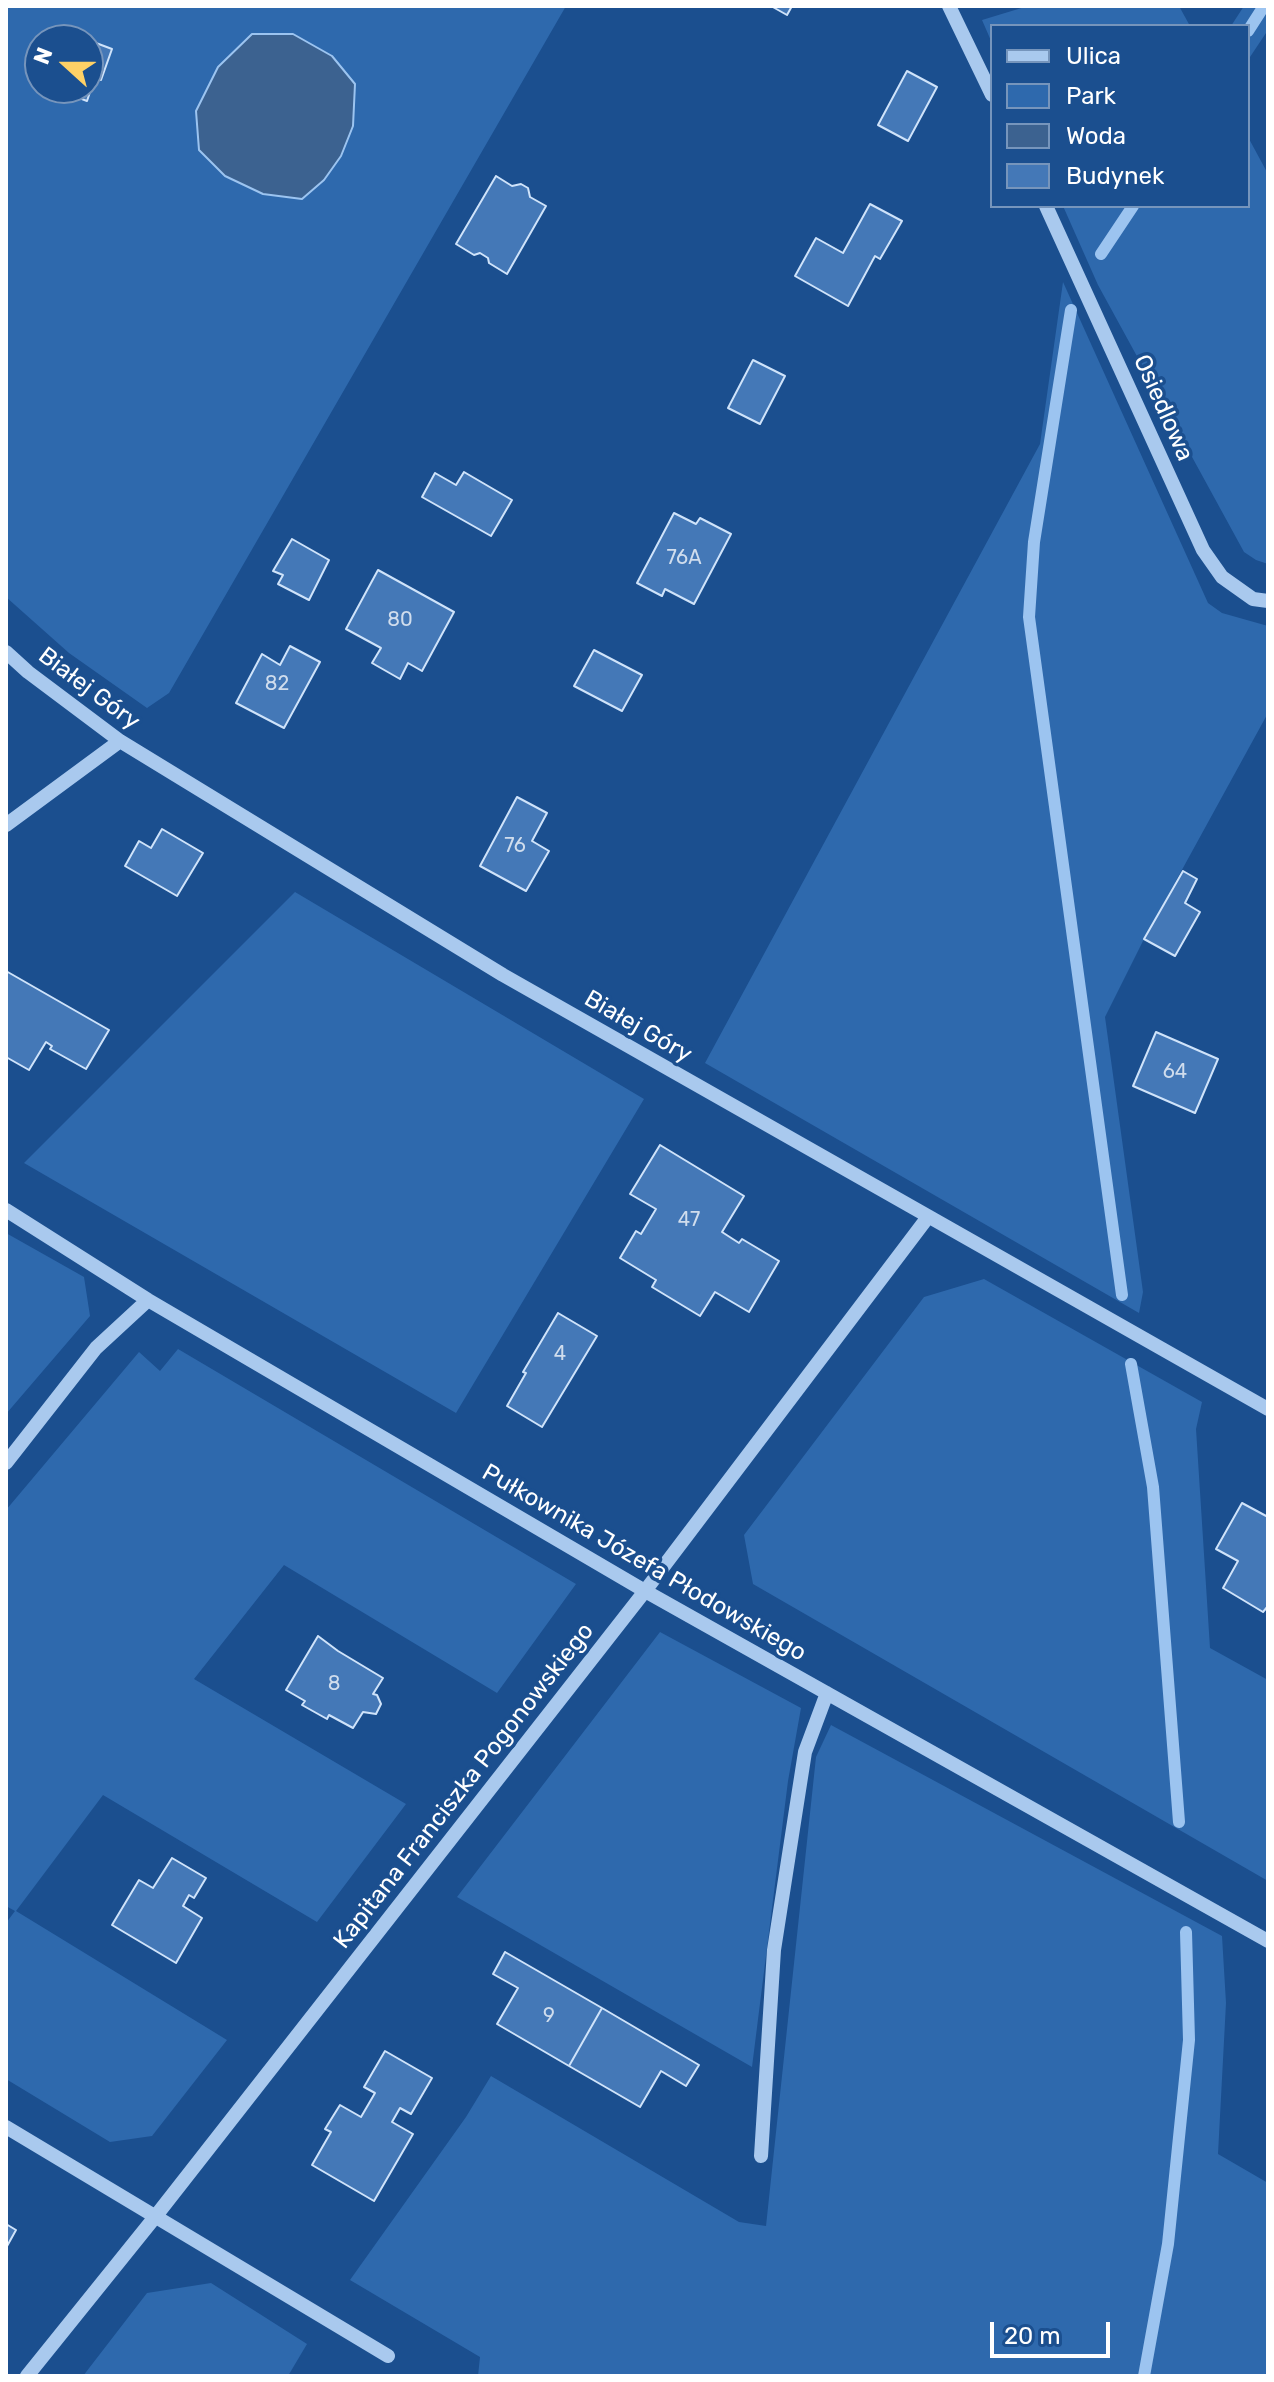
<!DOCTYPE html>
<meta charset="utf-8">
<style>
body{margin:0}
#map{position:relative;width:1274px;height:2382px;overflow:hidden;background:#1b4f8f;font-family:Rubik,sans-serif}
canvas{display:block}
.frame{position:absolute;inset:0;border:8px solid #fff;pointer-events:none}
.legend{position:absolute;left:990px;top:24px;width:260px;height:184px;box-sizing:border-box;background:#1b4f8f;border:2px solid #7695bc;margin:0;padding:10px 14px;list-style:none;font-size:24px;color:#fff}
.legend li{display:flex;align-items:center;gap:16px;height:40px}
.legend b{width:40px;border:2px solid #7695bc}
.north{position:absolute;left:24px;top:24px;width:80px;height:80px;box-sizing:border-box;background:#1b4f8f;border:2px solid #7695bc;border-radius:50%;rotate:291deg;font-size:22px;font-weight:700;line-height:32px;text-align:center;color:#fff}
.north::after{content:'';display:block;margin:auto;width:28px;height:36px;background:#ffd166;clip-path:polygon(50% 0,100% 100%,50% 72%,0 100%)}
.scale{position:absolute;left:990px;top:2322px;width:120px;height:36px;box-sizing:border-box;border:4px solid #fff;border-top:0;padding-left:10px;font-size:24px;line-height:28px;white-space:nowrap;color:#fff;-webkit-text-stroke:6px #1b4f8f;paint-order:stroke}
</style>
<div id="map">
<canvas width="1274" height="2382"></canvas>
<div class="frame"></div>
<ul class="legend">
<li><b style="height:10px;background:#a9c9ee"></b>Ulica</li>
<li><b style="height:22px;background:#2e69ad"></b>Park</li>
<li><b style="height:22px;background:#3c6290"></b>Woda</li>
<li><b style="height:22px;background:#4478b7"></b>Budynek</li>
</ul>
<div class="north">N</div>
<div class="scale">20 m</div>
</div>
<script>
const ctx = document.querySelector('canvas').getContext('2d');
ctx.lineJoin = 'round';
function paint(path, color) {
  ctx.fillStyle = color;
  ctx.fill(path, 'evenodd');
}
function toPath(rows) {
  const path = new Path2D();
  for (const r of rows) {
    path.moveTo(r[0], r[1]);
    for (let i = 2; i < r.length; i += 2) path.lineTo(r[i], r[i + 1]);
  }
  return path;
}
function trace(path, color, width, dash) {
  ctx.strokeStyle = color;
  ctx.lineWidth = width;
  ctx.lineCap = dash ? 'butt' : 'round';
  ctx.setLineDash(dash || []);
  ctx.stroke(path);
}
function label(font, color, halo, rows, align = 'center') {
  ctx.font = font + ' Rubik,sans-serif';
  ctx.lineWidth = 7;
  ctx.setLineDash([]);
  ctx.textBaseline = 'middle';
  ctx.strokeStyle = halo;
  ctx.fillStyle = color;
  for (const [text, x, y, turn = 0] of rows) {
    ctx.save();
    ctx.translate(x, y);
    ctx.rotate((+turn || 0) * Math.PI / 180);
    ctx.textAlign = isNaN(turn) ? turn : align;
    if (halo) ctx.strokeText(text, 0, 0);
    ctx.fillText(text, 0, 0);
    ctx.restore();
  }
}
const green = toPath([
 [6,6,566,6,169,693,147,708,69,653,6,597],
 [40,40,88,40,88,88,40,88],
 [1028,6,1179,6,1190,26,992,26,992,43,982,20],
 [1244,6,1268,6,1268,30,1248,60,1248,26,1231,26],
 [1248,137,1268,174,1268,564,1256,560,1244,552,1098,285,1063,206,1248,206],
 [1063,282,1208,603,1222,613,1268,626,1268,713,1144,939,1105,1017,1143,1292,1139,1313,705,1063,1040,444],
 [295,892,644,1099,456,1413,24,1163],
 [6,1233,84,1277,90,1316,6,1414],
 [984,1279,1202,1402,1196,1429,1210,1648,1268,1680,1268,1881,753,1584,744,1535,924,1297],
 [178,1349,576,1584,497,1693,284,1565,194,1679,406,1804,317,1922,103,1795,16,1911,227,2040,152,2136,110,2142,6,2079,6,1923,15,1911,6,1906,6,1510,139,1352,160,1371],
 [660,1632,801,1708,788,1781,752,2067,457,1897],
 [831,1725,1222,1936,1226,2003,1218,2154,1268,2183,1268,2376,478,2376,480,2357,350,2280,466,2117,491,2076,739,2222,766,2226,816,1757],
 [211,2283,307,2344,288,2376,83,2376,147,2293]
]);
const water = toPath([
 [252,34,293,34,332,56,355,84,353,126,341,156,324,180,302,199,263,194,225,176,199,150,196,111,218,67,252,34]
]);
const stream = toPath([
 [1248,31,1264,6],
 [1101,254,1133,206],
 [1071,310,1034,542,1029,617,1122,1295],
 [1131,1364,1153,1487,1179,1822],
 [1144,2376,1168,2244,1189,2040,1186,1932]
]);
const building = toPath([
 [771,6,792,6,787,15,771,6],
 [53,28,87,40,49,40,53,28],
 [88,40,112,49,101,80,95,77,87,101,53,88,88,88,88,40],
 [38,56,40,57,40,83,29,79,38,56],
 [907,71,937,87,908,141,878,125,907,71],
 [496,176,512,186,521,184,528,188,530,197,546,206,507,274,489,263,488,258,480,253,474,255,456,244,496,176],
 [870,204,902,221,880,259,875,256,848,306,795,276,816,238,843,253,870,204],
 [753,360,785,376,760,424,728,408,753,360],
 [464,472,512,500,491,536,422,497,435,473,456,485,464,472],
 [674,513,696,524,700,518,731,534,694,604,665,589,662,596,637,583,674,513],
 [292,539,329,560,309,600,278,584,283,575,273,571,292,539],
 [378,570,454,612,422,671,408,663,400,679,372,663,381,648,346,629,378,570],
 [290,646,320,662,284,728,236,703,262,654,280,665,290,646],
 [594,650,642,675,622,711,574,686,594,650],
 [517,797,547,813,532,841,549,851,526,891,480,866,517,797],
 [162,829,203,853,177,896,125,866,139,841,151,848,162,829],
 [1183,871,1197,879,1185,903,1200,912,1175,956,1144,939,1183,871],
 [6,971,109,1030,86,1069,50,1049,52,1046,46,1042,29,1070,6,1057,6,971],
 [1156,1032,1218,1059,1195,1113,1133,1086,1156,1032],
 [660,1145,744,1196,722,1232,739,1243,742,1239,779,1261,749,1312,715,1292,700,1316,652,1287,656,1280,620,1258,636,1231,641,1234,656,1209,630,1194,660,1145],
 [558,1313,597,1336,542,1427,507,1406,526,1373,523,1372,558,1313],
 [1242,1503,1268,1517,1268,1606,1263,1612,1223,1588,1238,1561,1216,1549,1242,1503],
 [318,1636,338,1651,383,1678,373,1694,377,1695,381,1704,376,1714,363,1712,353,1728,329,1715,327,1719,302,1705,305,1701,286,1690,318,1636],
 [172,1858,206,1878,194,1898,189,1895,183,1906,202,1918,176,1963,112,1925,139,1880,153,1888,172,1858],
 [505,1952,602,2008,569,2066,497,2024,518,1988,493,1974,505,1952],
 [602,2008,699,2065,686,2086,661,2071,640,2107,569,2066,602,2008],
 [385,2051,432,2078,411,2114,400,2108,392,2122,413,2134,374,2201,312,2165,331,2132,325,2129,340,2105,361,2117,375,2093,364,2087,385,2051],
 [6,2224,16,2230,6,2248,6,2224]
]);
const minor = toPath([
 [949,6,992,95],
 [1046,206,1203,550,1222,577,1253,599,1268,601],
 [6,652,28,672,120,741,503,975,1268,1409],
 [6,825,120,741],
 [6,1210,148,1300,645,1591,1268,1941],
 [6,1463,96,1348,148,1300],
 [6,2127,388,2356],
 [761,2156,774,1950,805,1752,827,1693],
 [27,2376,155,2217,645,1591,928,1217]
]);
const numberNames = [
 ["76A",684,558],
 ["80",400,620],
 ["82",277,684],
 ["76",515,846],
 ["64",1175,1072],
 ["47",689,1220],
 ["4",560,1354],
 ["8",334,1684],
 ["9",549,2016]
];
const streetNames = [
 ["Osiedlowa",1163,408,66],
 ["Białej Góry",89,689,37],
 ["Białej Góry",638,1027,30],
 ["Pułkownika Józefa Płodowskiego",644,1563,30],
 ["Kapitana Franciszka Pogonowskiego",464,1786,-52]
];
paint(green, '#2e69ad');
paint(water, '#3c6290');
trace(water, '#9cc4f0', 2);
trace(stream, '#9cc4f0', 12);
paint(building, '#4478b7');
trace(building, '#cfe3fa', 2);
trace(minor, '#a9c9ee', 14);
label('20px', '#d0dded', null, numberNames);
label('24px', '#fff', '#1b4f8f', streetNames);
</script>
